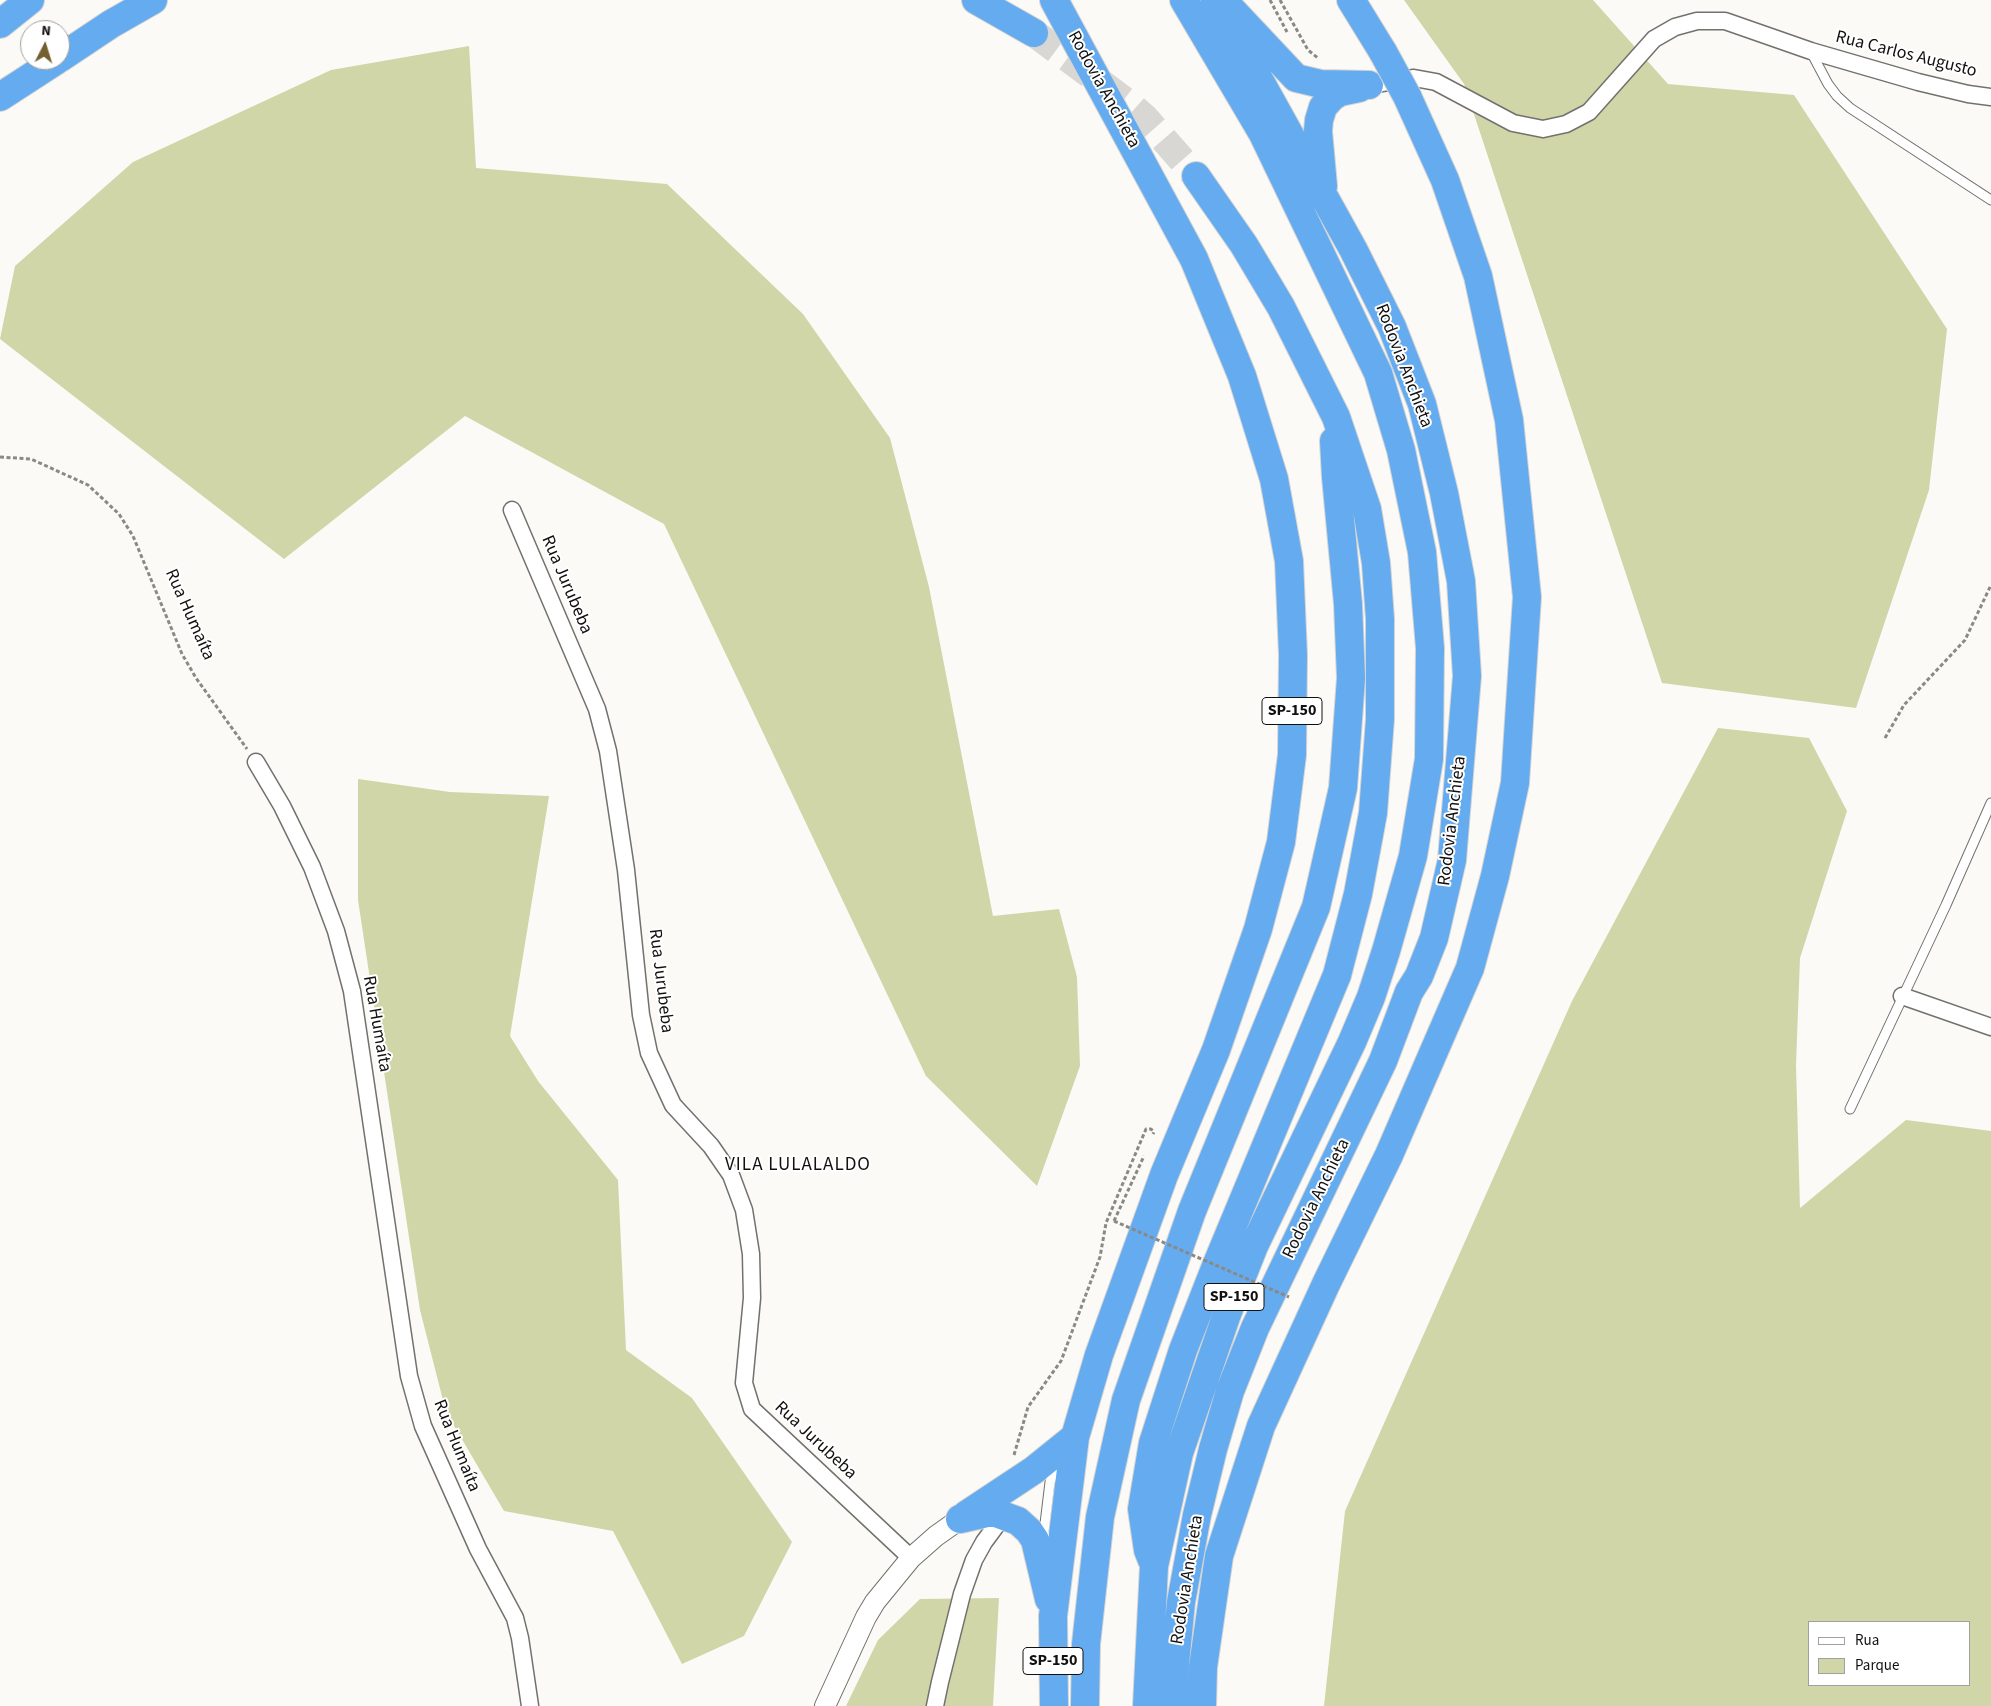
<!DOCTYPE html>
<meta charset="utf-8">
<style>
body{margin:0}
#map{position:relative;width:1991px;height:1706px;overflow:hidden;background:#fcfaf6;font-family:"Source Sans 3",sans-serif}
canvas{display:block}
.legend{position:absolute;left:1808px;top:1621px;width:162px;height:65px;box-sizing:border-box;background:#fff;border:1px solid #a0a09f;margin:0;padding:6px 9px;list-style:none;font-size:15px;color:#121110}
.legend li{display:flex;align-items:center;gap:10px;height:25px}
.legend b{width:25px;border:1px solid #a0a09f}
.north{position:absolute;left:20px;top:20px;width:50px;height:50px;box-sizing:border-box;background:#fff;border:1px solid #a0a09f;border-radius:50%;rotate:5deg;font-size:14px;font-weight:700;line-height:20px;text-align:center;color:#121110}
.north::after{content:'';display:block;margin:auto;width:18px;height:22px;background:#73602e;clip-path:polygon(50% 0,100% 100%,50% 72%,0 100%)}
</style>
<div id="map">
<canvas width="1991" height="1706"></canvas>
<ul class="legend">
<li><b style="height:6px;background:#fff"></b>Rua</li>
<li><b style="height:14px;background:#d1d6a8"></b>Parque</li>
</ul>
<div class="north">N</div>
</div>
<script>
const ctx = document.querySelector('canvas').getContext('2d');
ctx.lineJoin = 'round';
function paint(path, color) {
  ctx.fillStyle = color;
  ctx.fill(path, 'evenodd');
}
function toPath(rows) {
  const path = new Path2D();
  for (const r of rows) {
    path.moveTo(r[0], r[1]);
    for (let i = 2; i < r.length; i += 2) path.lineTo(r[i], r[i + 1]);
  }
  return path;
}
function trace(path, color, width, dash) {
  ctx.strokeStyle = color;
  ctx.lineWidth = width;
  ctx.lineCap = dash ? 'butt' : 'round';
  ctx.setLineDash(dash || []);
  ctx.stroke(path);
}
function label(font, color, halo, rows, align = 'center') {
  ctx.font = font + ' "Source Sans 3",sans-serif';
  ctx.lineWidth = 4;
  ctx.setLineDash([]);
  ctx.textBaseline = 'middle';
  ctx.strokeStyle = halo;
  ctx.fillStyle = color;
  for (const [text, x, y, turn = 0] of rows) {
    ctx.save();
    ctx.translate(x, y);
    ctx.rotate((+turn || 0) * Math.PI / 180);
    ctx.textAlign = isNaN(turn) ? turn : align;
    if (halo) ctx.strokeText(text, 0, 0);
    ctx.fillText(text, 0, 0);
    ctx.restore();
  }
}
const green = toPath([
 [1404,0,1593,0,1668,84,1794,95,1947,329,1929,490,1856,708,1662,683,1464,84],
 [469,46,476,168,667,184,803,314,890,438,929,587,993,916,1059,909,1077,977,1080,1066,1037,1186,926,1076,664,524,465,416,284,559,0,339,15,266,133,162,331,70],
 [1718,728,1809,738,1847,811,1800,958,1796,1065,1800,1208,1906,1120,1991,1131,1991,1706,1324,1706,1345,1511,1572,1001],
 [1970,1622,1970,1685,1810,1685,1810,1622],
 [358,779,450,792,549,796,510,1036,538,1081,618,1180,626,1350,692,1398,792,1542,744,1636,682,1664,613,1531,504,1511,446,1412,420,1310,358,900],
 [999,1598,993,1706,846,1706,878,1640,920,1599]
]);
const motorwayTunnel = toPath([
 [1034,33,1128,103,1145,118,1196,176]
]);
const path = toPath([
 [1270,0,1287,32],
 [1280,0,1308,50,1318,58],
 [0,457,31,459,88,485,119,514,133,536,182,654,196,678,247,749],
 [1885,738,1904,705,1965,640,1991,585],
 [1114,1221,1144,1156],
 [1014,1455,1028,1407,1061,1361,1100,1257,1106,1223,1146,1129,1151,1129,1154,1132,1153,1134]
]);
const service = toPath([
 [1811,52,1828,84,1837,96,1850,108,1991,200],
 [1850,1109,1946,905,1991,803],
 [1045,1540,1044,1532,1050,1482,1058,1462]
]);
const minor = toPath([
 [1369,85,1414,78,1436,82,1513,123,1543,129,1566,124,1589,112,1654,39,1675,27,1697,21,1725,21,1811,51,1918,82,1968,94,1991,97],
 [512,510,597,709,608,751,626,870,641,1015,649,1053,673,1105,711,1146,731,1175,744,1210,751,1254,752,1298,744,1383,752,1409,911,1558],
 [256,762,282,806,312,867,336,931,352,991,409,1376,423,1426,478,1549,515,1618,520,1638,530,1706],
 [1902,996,1991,1027],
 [935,1706,940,1682,962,1594,974,1560,984,1542,1004,1515]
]);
const tertiary = toPath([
 [825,1706,866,1617,875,1602,911,1558,936,1536,960,1519]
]);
const motorway = toPath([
 [976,0,1034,33],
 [1351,0,1383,52],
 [1233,11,1296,78,1321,84,1369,85],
 [0,24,30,0],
 [60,58,111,24,153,0],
 [0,97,57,60],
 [1323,186,1318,131,1319,120,1323,107,1332,97,1340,92,1359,88],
 [966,1515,1034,1470,1075,1437],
 [960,1519,987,1513,996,1513,1018,1521,1029,1531,1035,1540,1049,1599],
 [1152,1560,1148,1550,1142,1509,1153,1443,1183,1350,1216,1266,1337,975,1358,894,1373,813,1380,719,1380,619,1376,563,1367,509,1336,417,1281,307,1244,245,1196,176],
 [1054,1706,1053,1616,1075,1437,1099,1355,1164,1175,1216,1050,1258,929,1281,842,1292,755,1293,655,1289,561,1274,479,1242,376,1194,259,1054,0],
 [1085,1706,1086,1644,1100,1517,1126,1400,1192,1211,1316,907,1343,788,1351,678,1348,604,1336,477,1334,441],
 [1147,1706,1154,1566,1179,1453,1227,1314,1254,1246,1352,1042,1371,997,1386,951,1413,856,1429,759,1430,648,1422,552,1401,450,1378,373,1263,134,1184,0],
 [1174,1706,1175,1664,1181,1602,1197,1515,1213,1449,1230,1391,1255,1328,1383,1061,1409,992,1419,976,1434,938,1452,860,1467,676,1461,581,1444,493,1422,404,1392,327,1353,249,1215,0],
 [1202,1706,1203,1667,1219,1556,1261,1426,1326,1284,1389,1155,1470,968,1495,876,1515,783,1527,597,1509,420,1478,276,1445,180,1407,96]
]);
const pathBridge = toPath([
 [1114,1221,1289,1297]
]);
const motorwayBridge = toPath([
 [1383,52,1407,96]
]);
const shields = [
 [1292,711,60],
 [1234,1297,60],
 [1053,1661,60]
];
const shieldNames = [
 ["SP-150",1292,711],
 ["SP-150",1234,1297],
 ["SP-150",1053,1661]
];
const streetNames = [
 ["Rua Carlos Augusto",1906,55,14],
 ["Rodovia Anchieta",1103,90,61],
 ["Rodovia Anchieta",1403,366,69],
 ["Rua Jurubeba",566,585,67],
 ["Rua Humaíta",189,615,66],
 ["Rodovia Anchieta",1453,821,-83],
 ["Rua Jurubeba",660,981,83],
 ["Rua Humaíta",376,1024,80],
 ["Rodovia Anchieta",1317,1199,-64],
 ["Rua Jurubeba",815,1441,43],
 ["Rua Humaíta",456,1446,68],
 ["Rodovia Anchieta",1188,1580,-81]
];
const neighbourhoodNames = [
 ["VILA LULALALDO",798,1166]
];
paint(green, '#d1d6a8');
trace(motorwayTunnel, '#d9d7d4', 28, [28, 14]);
trace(service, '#72716d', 11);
trace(minor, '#72716d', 19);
trace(tertiary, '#72716d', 22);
trace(motorway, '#d4d4d4', 30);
trace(path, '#8a8986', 3, [4, 2.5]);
trace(service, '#fff', 9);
trace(minor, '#fff', 16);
trace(tertiary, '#fff', 20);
trace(motorway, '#64abef', 28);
trace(motorwayBridge, '#d4d4d4', 30, []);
trace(pathBridge, '#8a8986', 3, [4, 2.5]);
trace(motorwayBridge, '#64abef', 28);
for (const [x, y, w] of shields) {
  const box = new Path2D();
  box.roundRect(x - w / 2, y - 13.5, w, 27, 4);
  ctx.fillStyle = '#fff';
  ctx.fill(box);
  trace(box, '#121110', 1);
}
label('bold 16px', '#121110', null, shieldNames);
label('18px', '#121110', '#fff', streetNames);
ctx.letterSpacing = '1px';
label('19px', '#121110', '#fff', neighbourhoodNames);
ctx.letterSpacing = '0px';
</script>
